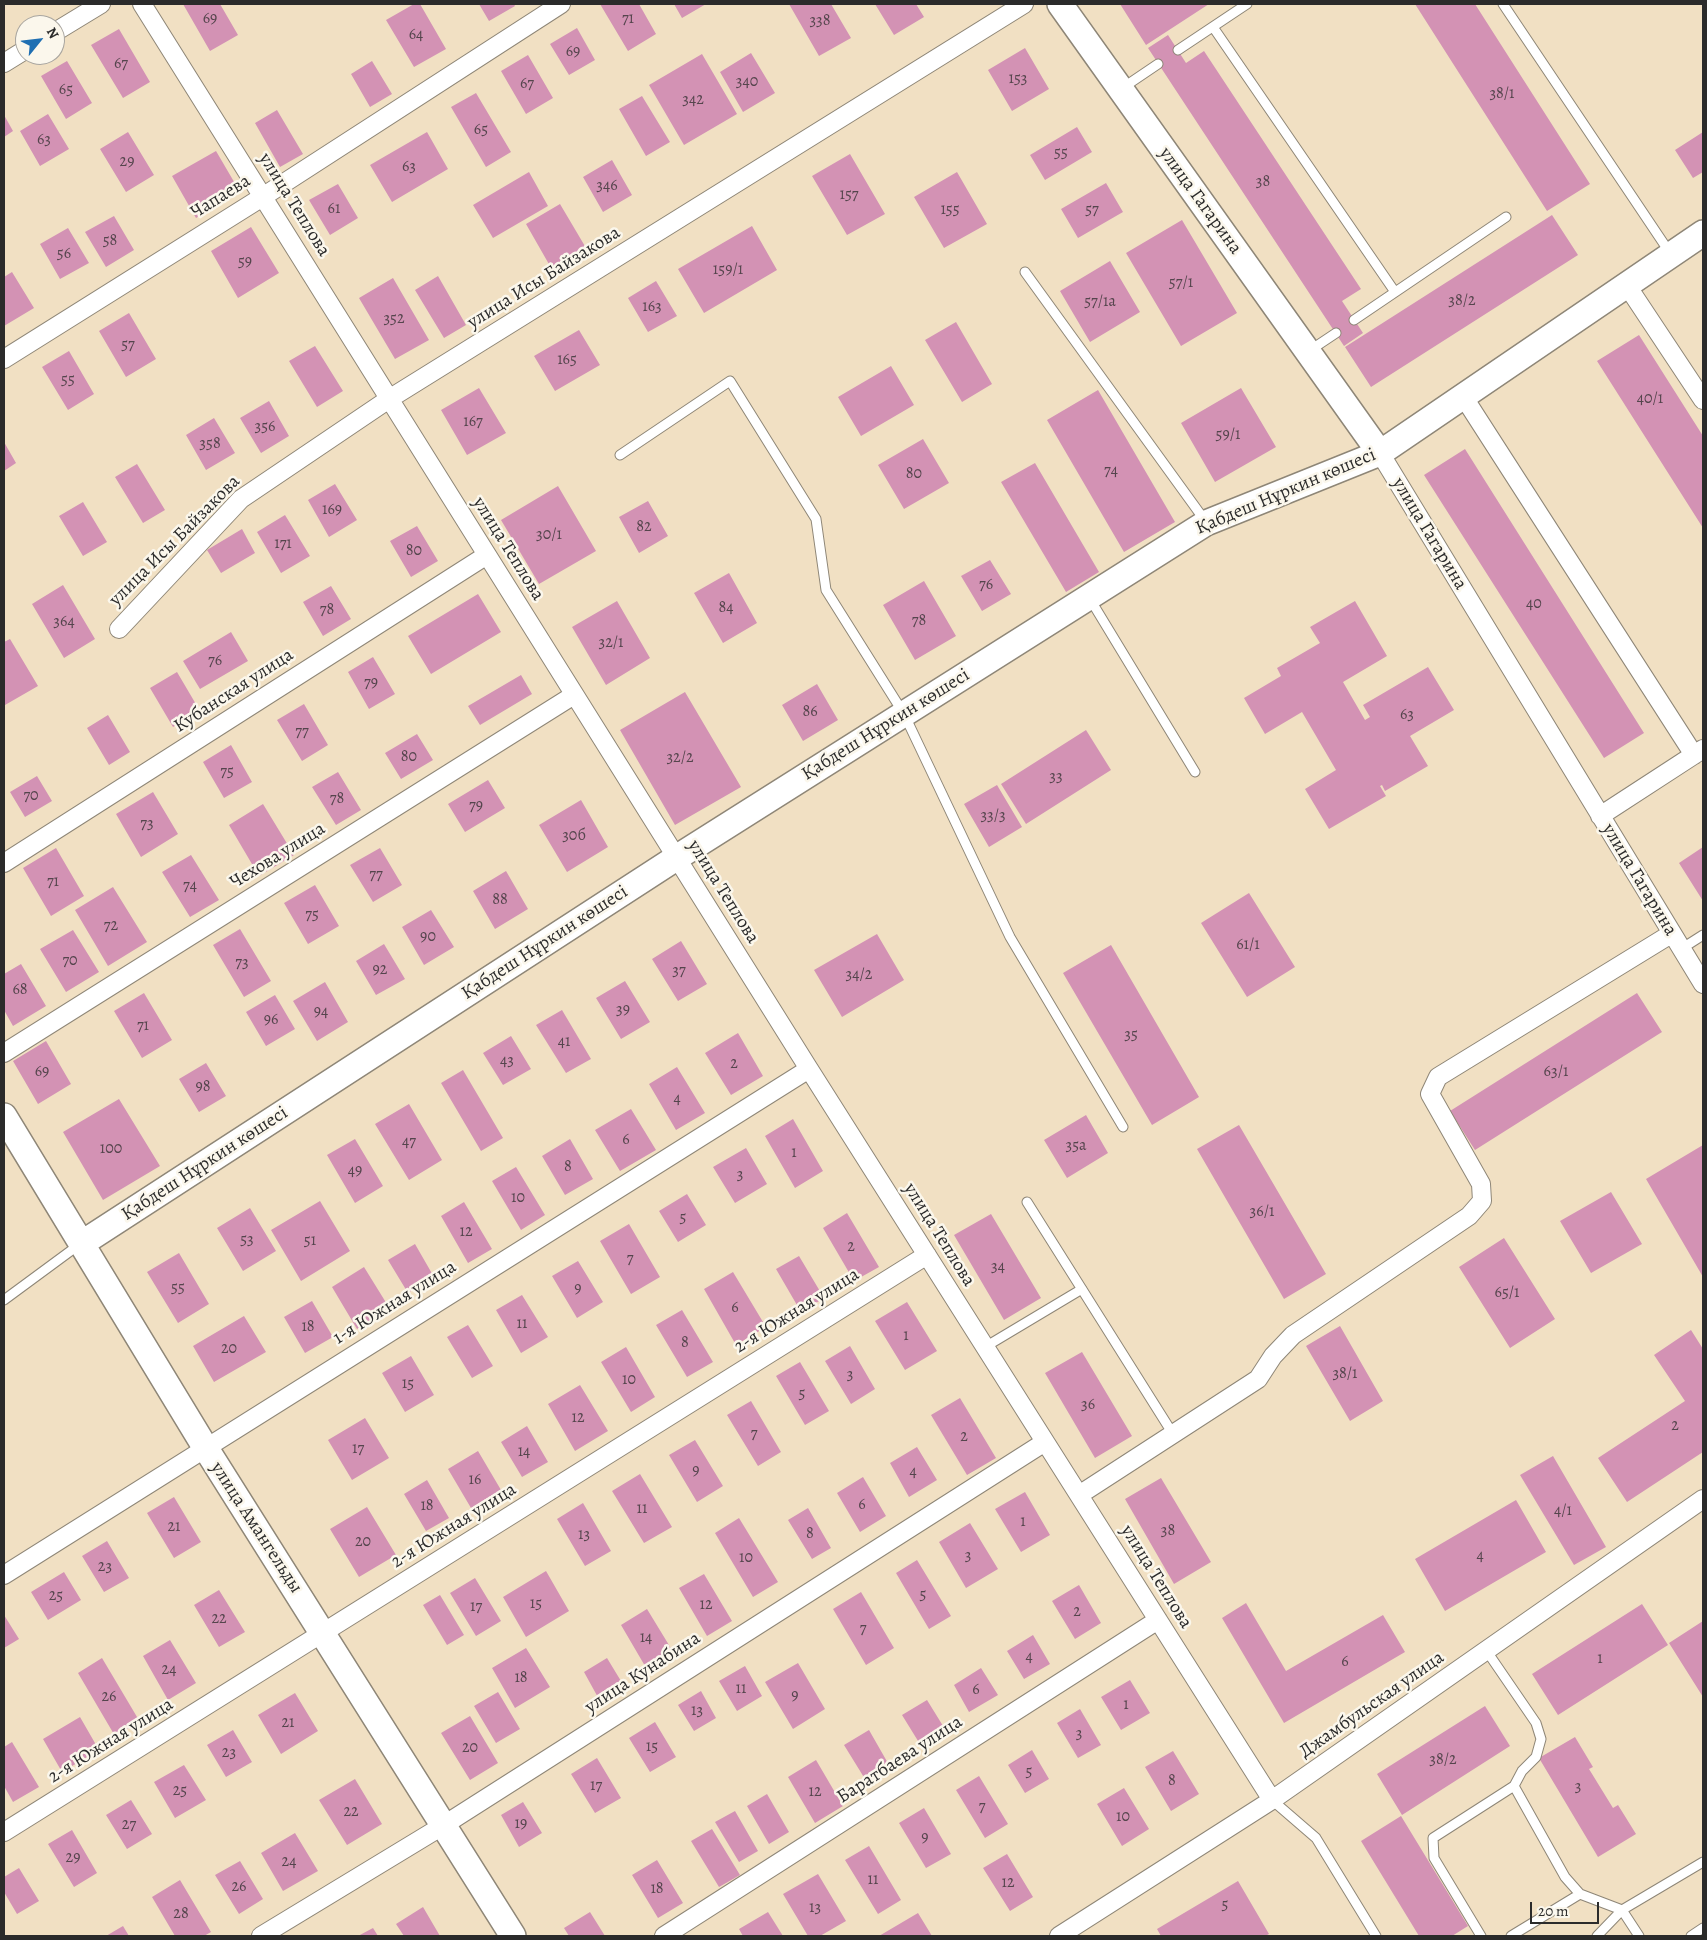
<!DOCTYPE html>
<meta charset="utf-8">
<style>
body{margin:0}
#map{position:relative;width:1707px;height:1940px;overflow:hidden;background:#f1e0c3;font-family:Alegreya,serif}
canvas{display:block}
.frame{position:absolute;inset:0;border:5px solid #2b2b2b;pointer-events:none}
.north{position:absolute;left:15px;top:15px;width:50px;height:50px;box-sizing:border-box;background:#fbf7ec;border:1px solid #a8a59f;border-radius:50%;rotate:61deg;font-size:14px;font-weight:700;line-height:20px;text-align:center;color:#2b2b2b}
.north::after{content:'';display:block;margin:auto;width:18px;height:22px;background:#1f6fb2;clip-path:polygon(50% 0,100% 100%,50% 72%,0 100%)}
.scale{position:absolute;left:1530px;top:1902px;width:69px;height:22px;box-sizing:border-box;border:2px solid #2b2b2b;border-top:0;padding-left:6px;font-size:15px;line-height:18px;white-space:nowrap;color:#2b2b2b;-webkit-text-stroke:4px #fbf7ec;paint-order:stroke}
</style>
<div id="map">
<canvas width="1707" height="1940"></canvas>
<div class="frame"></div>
<div class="north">N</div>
<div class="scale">20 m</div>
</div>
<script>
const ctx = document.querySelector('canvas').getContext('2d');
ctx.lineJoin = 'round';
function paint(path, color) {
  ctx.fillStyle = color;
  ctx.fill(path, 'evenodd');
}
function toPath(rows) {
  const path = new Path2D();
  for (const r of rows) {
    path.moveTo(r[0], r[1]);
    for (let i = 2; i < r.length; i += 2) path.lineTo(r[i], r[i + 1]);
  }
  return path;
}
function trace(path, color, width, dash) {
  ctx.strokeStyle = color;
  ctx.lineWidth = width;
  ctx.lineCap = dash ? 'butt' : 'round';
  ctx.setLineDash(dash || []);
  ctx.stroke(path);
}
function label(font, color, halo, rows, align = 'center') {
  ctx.font = font + ' Alegreya,serif';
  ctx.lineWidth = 5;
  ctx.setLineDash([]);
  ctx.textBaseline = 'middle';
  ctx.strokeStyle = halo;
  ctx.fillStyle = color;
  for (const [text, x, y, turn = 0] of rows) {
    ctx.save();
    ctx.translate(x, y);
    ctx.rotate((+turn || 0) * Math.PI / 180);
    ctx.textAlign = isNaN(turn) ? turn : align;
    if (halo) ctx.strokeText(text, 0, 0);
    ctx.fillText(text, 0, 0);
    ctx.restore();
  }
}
const building = toPath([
 [183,4,220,4,238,35,210,51],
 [414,4,420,4,446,49,414,67,386,20],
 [479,4,514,4,515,6,489,21],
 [600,4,639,4,656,34,628,51],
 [674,4,706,4,682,18],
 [789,4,831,4,851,38,819,56],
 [875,4,916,4,924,17,894,35],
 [1120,4,1209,4,1146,45],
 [1415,4,1475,4,1590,184,1547,211],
 [577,28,595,60,569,75,550,44],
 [119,29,150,82,123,98,91,45],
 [1168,35,1186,63,1204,51,1361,289,1342,301,1363,333,1344,346,1148,48],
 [1025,48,1049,89,1012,111,988,70],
 [751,53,775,93,743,112,720,72],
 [702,54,737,114,684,145,649,85],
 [528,55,553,98,526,114,501,71],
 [67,61,92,103,66,119,41,76],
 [372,61,392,94,370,107,351,74],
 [476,93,511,152,486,167,451,107],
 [642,96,670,142,646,156,619,109],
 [277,110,303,154,280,167,255,123],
 [48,114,69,149,40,166,20,131],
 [4,115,13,131,4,137],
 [1077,127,1092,152,1045,180,1030,155],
 [128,132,154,175,126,192,100,149],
 [427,132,448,169,392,202,370,165],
 [1703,132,1703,172,1693,178,1675,150],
 [216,151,240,192,196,218,172,176],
 [850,154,885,214,847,235,812,176],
 [612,160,632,195,603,212,583,177],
 [529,172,548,206,493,238,473,205],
 [957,172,987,224,944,248,914,197],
 [1106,183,1123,212,1078,238,1061,209],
 [338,184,358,218,330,235,309,200],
 [560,204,589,253,554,273,526,224],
 [1552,215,1578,255,1371,387,1345,347],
 [114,216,134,250,106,267,85,232],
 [1182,220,1237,313,1181,346,1126,253],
 [752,226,777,270,704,313,678,269],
 [251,227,279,273,238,298,211,251],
 [68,228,89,263,60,279,40,244],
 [1110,261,1140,312,1090,342,1060,291],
 [12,272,34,308,4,326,4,277],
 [438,276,466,325,444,338,415,290],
 [393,278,429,340,395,359,359,298],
 [656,281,677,316,648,332,628,298],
 [129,313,156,359,126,377,99,331],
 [956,322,992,384,962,402,925,340],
 [579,330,600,365,555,391,534,356],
 [1639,335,1703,436,1703,528,1597,361],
 [315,346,343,391,317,407,289,361],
 [69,351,94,394,68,410,42,367],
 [891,366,914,405,861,436,838,397],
 [479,388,506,433,467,455,441,410],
 [1241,388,1276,447,1215,482,1181,423],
 [1098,390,1175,522,1124,552,1047,420],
 [269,401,289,436,261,453,240,418],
 [214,418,235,453,206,470,186,435],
 [923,439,949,483,904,509,878,465],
 [4,442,16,463,4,471],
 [1465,449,1644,733,1604,758,1424,475],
 [1035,463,1099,572,1066,592,1001,482],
 [137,464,165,510,143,523,115,477],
 [335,484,357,520,329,537,308,500],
 [558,486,596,551,539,584,501,520],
 [648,501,668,536,639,553,619,517],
 [83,502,107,542,83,556,59,516],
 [285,515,310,556,281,573,257,532],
 [417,526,438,561,411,577,390,541],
 [242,529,255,553,221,573,207,550],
 [990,560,1011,594,982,611,961,576],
 [729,573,757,623,723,643,694,593],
 [924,581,956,636,915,660,883,605],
 [63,585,95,639,64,658,32,604],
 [331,586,351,619,323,636,303,602],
 [478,594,501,632,431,674,408,636],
 [617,601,650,658,606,685,572,627],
 [1355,601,1387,656,1343,682,1365,720,1370,717,1363,705,1428,667,1454,710,1410,736,1428,766,1385,791,1382,785,1380,786,1386,796,1329,829,1305,789,1336,770,1302,712,1265,734,1244,698,1281,676,1277,668,1320,643,1310,627],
 [231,632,248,661,200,689,183,661],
 [10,639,38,686,5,705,4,642],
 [373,657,395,694,369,709,348,672],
 [177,672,200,711,173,727,150,688],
 [521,675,532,694,480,725,468,706],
 [817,684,838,720,803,741,782,705],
 [685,692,741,787,675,825,620,730],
 [304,704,328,745,302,761,277,720],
 [108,715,130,752,109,765,87,728],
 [1086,730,1111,770,1026,824,1001,784],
 [417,734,433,760,401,779,385,753],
 [231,745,252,782,224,798,203,762],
 [338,772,361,810,336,825,312,787],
 [37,776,52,801,25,817,10,792],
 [488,780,505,808,465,832,448,804],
 [997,785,1022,827,989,847,964,804],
 [153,792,178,834,141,857,116,814],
 [581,800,608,847,567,872,539,825],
 [263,804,294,855,259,876,229,825],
 [1703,847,1703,901,1679,863],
 [56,848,84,896,51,916,23,868],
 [380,848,402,885,373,902,350,865],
 [191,855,219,900,190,917,162,872],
 [506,871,528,909,495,929,473,891],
 [315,885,339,926,308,944,284,903],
 [113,887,147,942,108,966,75,910],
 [1249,893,1295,967,1247,997,1201,923],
 [431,910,454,947,424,965,402,927],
 [240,929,271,981,244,997,213,945],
 [73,930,99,972,66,992,40,949],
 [877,934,904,980,842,1017,814,970],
 [681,941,707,984,678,1001,652,959],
 [384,944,405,979,376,995,356,961],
 [1111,945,1199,1097,1152,1125,1063,973],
 [21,964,46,1006,13,1026,4,1010,4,974],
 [625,981,650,1022,621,1039,596,998],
 [325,982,348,1022,317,1041,293,1001],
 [144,993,172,1040,142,1058,114,1011],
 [1637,993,1662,1032,1475,1150,1450,1111],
 [275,995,295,1029,266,1046,246,1012],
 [562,1010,591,1059,566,1073,536,1025],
 [738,1033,763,1076,731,1095,705,1053],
 [511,1036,531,1069,503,1085,483,1053],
 [46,1041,71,1084,38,1104,13,1061],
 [206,1063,226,1096,199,1112,179,1079],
 [677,1067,705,1113,676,1130,649,1084],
 [463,1070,503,1138,481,1151,441,1083],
 [119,1099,160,1166,103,1200,63,1132],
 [409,1104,442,1160,409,1180,375,1124],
 [631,1109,656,1150,620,1171,595,1130],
 [1086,1115,1108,1153,1067,1178,1044,1140],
 [793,1119,823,1171,795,1188,765,1136],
 [1239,1125,1326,1274,1284,1299,1197,1149],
 [355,1139,383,1186,355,1203,327,1155],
 [570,1139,593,1179,565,1195,542,1156],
 [1703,1145,1703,1277,1646,1179],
 [746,1148,767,1184,735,1203,713,1167],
 [516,1167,545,1215,521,1230,492,1181],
 [1611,1192,1642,1244,1591,1273,1560,1221],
 [687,1194,706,1225,678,1242,659,1211],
 [320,1201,350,1251,301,1281,271,1230],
 [464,1202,492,1249,468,1263,441,1216],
 [250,1208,276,1251,243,1271,217,1228],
 [847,1213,879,1267,854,1281,823,1228],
 [991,1214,1041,1298,1004,1320,954,1235],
 [629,1224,660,1277,631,1294,600,1241],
 [1504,1238,1555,1319,1510,1348,1459,1267],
 [415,1244,434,1277,408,1293,388,1260],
 [179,1253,209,1304,178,1323,147,1272],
 [799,1256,824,1298,801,1312,776,1269],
 [578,1261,603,1302,577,1318,552,1276],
 [364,1267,390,1309,357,1329,332,1287],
 [733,1272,766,1327,736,1345,704,1289],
 [522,1295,548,1337,521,1353,496,1310],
 [312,1301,333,1337,305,1353,284,1317],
 [907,1302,937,1351,905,1370,875,1321],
 [682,1310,713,1362,687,1377,656,1325],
 [244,1316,266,1352,214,1382,193,1346],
 [468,1325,493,1366,472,1378,447,1337],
 [1340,1326,1383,1401,1350,1421,1306,1346],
 [1691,1330,1703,1349,1703,1452,1627,1502,1598,1458,1685,1401,1654,1355],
 [850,1346,875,1389,851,1404,825,1361],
 [626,1347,655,1397,631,1412,601,1362],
 [1082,1352,1132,1436,1095,1458,1045,1373],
 [411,1356,434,1395,405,1412,382,1373],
 [800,1362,829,1411,805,1425,776,1376],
 [580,1385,608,1431,575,1451,548,1404],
 [960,1398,996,1458,967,1475,931,1415],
 [751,1401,781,1452,758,1466,727,1415],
 [365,1418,389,1458,352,1480,328,1440],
 [527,1426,548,1462,522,1477,501,1442],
 [695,1440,723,1486,697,1502,669,1455],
 [917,1447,937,1480,909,1497,890,1463],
 [478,1451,501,1490,471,1508,448,1469],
 [1553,1456,1606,1547,1574,1565,1520,1475],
 [640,1474,672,1527,644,1543,612,1491],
 [863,1477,886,1516,860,1532,837,1493],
 [1161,1478,1211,1562,1174,1584,1125,1499],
 [427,1480,449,1518,426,1531,404,1494],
 [1025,1492,1050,1535,1021,1552,995,1509],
 [174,1497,201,1542,174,1558,147,1513],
 [1516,1500,1546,1552,1445,1611,1415,1559],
 [583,1503,611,1551,585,1566,557,1519],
 [367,1507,396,1555,359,1577,330,1529],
 [808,1508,831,1548,812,1559,788,1520],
 [739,1518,778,1582,753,1597,715,1533],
 [970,1523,998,1569,966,1588,939,1542],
 [107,1541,129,1578,104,1592,82,1556],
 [917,1560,951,1616,929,1629,896,1573],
 [546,1571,569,1611,526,1637,503,1597],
 [64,1572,81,1600,48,1620,31,1592],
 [704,1574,732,1621,707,1636,679,1588],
 [475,1578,501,1621,476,1636,450,1593],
 [1079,1585,1101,1623,1075,1639,1052,1601],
 [219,1590,245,1632,219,1647,194,1605],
 [861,1592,894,1648,866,1665,833,1609],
 [440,1595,464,1635,447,1645,423,1605],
 [1246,1603,1286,1671,1383,1615,1405,1652,1284,1723,1222,1618],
 [1642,1604,1668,1645,1558,1715,1532,1674],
 [647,1609,672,1650,645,1666,621,1625],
 [4,1615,19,1639,4,1648],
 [1703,1621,1703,1697,1669,1643],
 [1033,1635,1050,1664,1024,1679,1007,1651],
 [170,1640,196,1683,168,1700,143,1656],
 [526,1648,550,1687,515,1708,492,1668],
 [102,1658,140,1722,115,1736,78,1673],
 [607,1658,624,1686,600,1701,584,1672],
 [798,1663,825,1709,793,1729,765,1682],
 [745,1666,762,1696,737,1711,719,1681],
 [981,1668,998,1695,969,1712,954,1685],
 [1130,1680,1150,1713,1121,1730,1101,1697],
 [701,1691,716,1718,694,1731,678,1705],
 [498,1692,520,1729,496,1743,474,1706],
 [295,1693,318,1731,281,1754,258,1715],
 [927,1700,948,1734,923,1749,902,1715],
 [1485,1706,1510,1746,1402,1815,1377,1774],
 [1080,1709,1101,1745,1078,1758,1057,1723],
 [470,1716,498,1763,470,1780,441,1733],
 [80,1717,99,1750,62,1772,43,1739],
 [655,1722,676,1757,650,1772,629,1738],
 [233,1730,252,1762,226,1777,207,1745],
 [869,1730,889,1765,865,1779,844,1745],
 [1575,1737,1593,1767,1589,1769,1613,1808,1618,1805,1636,1834,1598,1857,1539,1758],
 [12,1742,39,1787,13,1802,4,1786,4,1747],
 [1032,1750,1049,1779,1025,1793,1008,1765],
 [1173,1751,1199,1794,1171,1811,1145,1767],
 [597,1758,621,1798,595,1813,571,1774],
 [816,1760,843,1806,815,1823,788,1777],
 [184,1765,206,1800,175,1818,154,1782],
 [979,1776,1008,1824,985,1838,956,1790],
 [355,1779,382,1824,347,1845,319,1800],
 [1124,1788,1149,1829,1122,1846,1097,1804],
 [767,1794,789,1832,769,1844,747,1806],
 [131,1800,152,1834,127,1849,106,1815],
 [523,1802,542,1833,519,1847,501,1815],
 [924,1808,951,1854,926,1868,899,1823],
 [735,1811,758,1851,739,1862,715,1822],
 [1401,1816,1468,1926,1452,1936,1419,1936,1361,1841],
 [712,1829,740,1875,719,1887,691,1841],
 [72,1830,97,1873,74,1887,48,1844],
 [295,1833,318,1871,283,1891,261,1853],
 [869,1846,901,1900,878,1914,845,1860],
 [1007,1854,1033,1897,1010,1911,983,1868],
 [657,1860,683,1903,658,1918,632,1875],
 [240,1861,263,1899,239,1914,215,1875],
 [19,1868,39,1901,17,1914,4,1892,4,1877],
 [818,1874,846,1921,820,1936,808,1936,783,1894],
 [180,1880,211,1932,204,1936,175,1936,152,1897],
 [1238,1881,1269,1934,1265,1936,1161,1936,1157,1929],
 [423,1907,440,1936,404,1936,396,1924],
 [590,1912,605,1936,569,1936,564,1928],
 [768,1912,783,1936,743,1936,739,1929],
 [918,1913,932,1936,879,1936],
 [123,1926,129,1936,106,1936],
 [373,1928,378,1936,358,1936]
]);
const lane = toPath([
 [1503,4,1670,253],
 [1213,27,1395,292],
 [1178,50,1247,4],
 [1121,89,1158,64],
 [1025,272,1206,522],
 [1354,320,1506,217],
 [1309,351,1336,333],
 [620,455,730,381,816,519,826,590,904,714,1010,937,1123,1127],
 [1090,599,1195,772],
 [1681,949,1703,935],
 [1027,1202,1173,1434],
 [4,1300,80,1244],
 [985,1347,1082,1289],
 [1486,1650,1536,1723,1541,1739,1536,1757,1522,1771,1514,1786,1565,1877,1580,1894,1622,1910,1639,1936],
 [1272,1800,1316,1838,1376,1936],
 [1481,1936,1434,1858,1433,1838,1514,1786],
 [1511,1936,1580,1894],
 [1597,1936,1622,1910,1703,1862],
 [1691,1936,1703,1928]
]);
const street = toPath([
 [142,4,809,1069,1272,1800],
 [55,32,101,4],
 [4,63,25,50],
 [1626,284,1703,400],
 [4,359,264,196,561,4],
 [1463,396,1694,755],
 [1380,453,1703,984],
 [119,629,241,499,389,399,1024,4],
 [1600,816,1703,749],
 [4,863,487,555],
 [4,1053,574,695],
 [1079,1495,1258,1379,1273,1356,1293,1335,1469,1216,1482,1201,1481,1184,1430,1094,1438,1077,1671,934],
 [4,1575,809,1069],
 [4,1832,927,1255],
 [261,1936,444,1825,1045,1442],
 [664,1936,1158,1620],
 [1059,1936,1272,1800,1703,1499]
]);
const secondary = toPath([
 [1060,4,1380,453],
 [4,1116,205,1447,513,1936],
 [81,1244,676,858,1206,523,1380,453,1703,233]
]);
const numberNames = [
 ["69",210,19],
 ["71",628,19],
 ["338",820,21],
 ["64",416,35],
 ["69",573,52],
 ["67",121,64],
 ["153",1018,79],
 ["340",747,82],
 ["67",527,84],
 ["65",66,90],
 ["38/1",1502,94],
 ["342",693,100],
 ["65",481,130],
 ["63",44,140],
 ["55",1061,153],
 ["29",127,162],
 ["63",409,167],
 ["38",1263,182],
 ["346",607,186],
 ["157",849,195],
 ["61",334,209],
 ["155",950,210],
 ["57",1092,210],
 ["58",110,241],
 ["56",64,254],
 ["59",245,262],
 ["159/1",728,270],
 ["57/1",1181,283],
 ["38/2",1462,301],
 ["57/1а",1100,302],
 ["163",652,307],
 ["352",394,319],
 ["57",128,345],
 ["165",567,360],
 ["55",68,380],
 ["40/1",1650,399],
 ["167",473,422],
 ["356",265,427],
 ["59/1",1228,435],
 ["358",210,444],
 ["74",1111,471],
 ["80",914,474],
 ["169",332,510],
 ["82",644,527],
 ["30/1",549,535],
 ["171",283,544],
 ["80",414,551],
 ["76",986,585],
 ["40",1534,604],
 ["84",726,608],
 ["78",327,610],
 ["78",919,621],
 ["364",64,622],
 ["32/1",611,643],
 ["76",215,661],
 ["79",371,683],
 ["86",810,712],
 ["63",1407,715],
 ["77",302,732],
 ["80",409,757],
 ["32/2",680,758],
 ["75",227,772],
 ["33",1056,777],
 ["70",31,796],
 ["78",337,799],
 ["79",476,806],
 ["33/3",993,816],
 ["73",147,824],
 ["30б",574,836],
 ["77",376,875],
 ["71",53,882],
 ["74",190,886],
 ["88",500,900],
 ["75",312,915],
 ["72",111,926],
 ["90",428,937],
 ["61/1",1248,945],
 ["70",70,961],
 ["73",242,963],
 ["92",380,970],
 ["37",679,971],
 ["34/2",859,975],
 ["68",20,990],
 ["39",623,1010],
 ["94",321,1012],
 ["96",271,1020],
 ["71",143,1026],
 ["35",1131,1035],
 ["41",564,1042],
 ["43",507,1061],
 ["2",734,1064],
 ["69",42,1072],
 ["63/1",1556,1072],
 ["98",203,1087],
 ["4",677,1099],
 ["6",626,1140],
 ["47",409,1142],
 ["35а",1076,1146],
 ["100",111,1149],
 ["1",794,1153],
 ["8",568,1167],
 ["49",355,1171],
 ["3",740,1175],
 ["10",518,1198],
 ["36/1",1262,1212],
 ["5",683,1218],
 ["12",466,1232],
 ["53",247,1240],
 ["51",310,1241],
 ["2",851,1247],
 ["7",630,1259],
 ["34",998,1267],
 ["55",178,1288],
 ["9",578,1289],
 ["65/1",1507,1293],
 ["6",735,1308],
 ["11",522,1324],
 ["18",308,1327],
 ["1",906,1336],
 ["8",685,1343],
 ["20",229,1349],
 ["38/1",1345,1374],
 ["3",850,1375],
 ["10",629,1380],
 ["15",408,1384],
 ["5",802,1394],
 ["36",1088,1405],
 ["12",578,1418],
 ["2",1675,1426],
 ["7",754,1434],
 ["2",964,1437],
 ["17",358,1449],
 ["14",524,1452],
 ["9",696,1471],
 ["4",913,1472],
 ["16",475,1480],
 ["6",862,1505],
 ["18",427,1506],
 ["11",642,1509],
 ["4/1",1563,1511],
 ["1",1023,1522],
 ["21",174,1527],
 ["38",1168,1531],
 ["8",810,1534],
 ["13",584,1535],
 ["20",363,1542],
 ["3",968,1556],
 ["4",1480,1556],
 ["10",746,1558],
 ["23",105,1567],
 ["5",923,1595],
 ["25",56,1596],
 ["15",536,1604],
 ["12",706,1605],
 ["17",476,1607],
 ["2",1077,1612],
 ["22",219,1619],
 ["7",863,1629],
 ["14",646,1638],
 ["4",1029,1657],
 ["1",1600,1659],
 ["6",1345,1662],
 ["24",169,1670],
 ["18",521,1678],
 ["11",741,1689],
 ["6",976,1690],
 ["9",795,1696],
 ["26",109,1697],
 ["1",1126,1705],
 ["13",697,1711],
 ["21",288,1723],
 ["3",1079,1734],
 ["15",652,1747],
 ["20",470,1748],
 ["23",229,1753],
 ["38/2",1443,1760],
 ["5",1029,1772],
 ["8",1172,1781],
 ["17",596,1786],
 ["3",1578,1787],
 ["25",180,1791],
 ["12",815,1792],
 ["7",982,1807],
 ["22",351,1812],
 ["10",1123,1817],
 ["19",521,1824],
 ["27",129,1825],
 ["9",925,1838],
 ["29",73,1858],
 ["24",289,1862],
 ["11",873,1880],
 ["12",1008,1883],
 ["26",239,1887],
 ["18",657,1889],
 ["5",1225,1905],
 ["13",815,1908],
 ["28",181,1914]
];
const streetNames = [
 ["Чапаева",221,197,-32],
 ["улица Гагарина",1200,201,54],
 ["улица Теплова",294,205,58],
 ["улица Исы Байзакова",544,278,-32],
 ["Қабдеш Нұркин көшесі",1286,492,-23],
 ["улица Гагарина",1429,534,59],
 ["улица Исы Байзакова",175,541,-45],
 ["улица Теплова",508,549,58],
 ["Кубанская улица",234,691,-33],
 ["Қабдеш Нұркин көшесі",886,725,-32],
 ["Чехова улица",278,856,-32],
 ["улица Гагарина",1639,880,59],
 ["улица Теплова",723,892,58],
 ["Қабдеш Нұркин көшесі",545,943,-33],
 ["Қабдеш Нұркин көшесі",205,1164,-33],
 ["улица Теплова",939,1235,58],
 ["1-я Южная улица",395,1303,-32],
 ["2-я Южная улица",797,1311,-32],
 ["2-я Южная улица",454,1526,-32],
 ["улица Амангельды",256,1528,57],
 ["улица Теплова",1156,1577,58],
 ["улица Кунабина",643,1673,-33],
 ["Джамбульская улица",1372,1705,-35],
 ["2-я Южная улица",111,1741,-32],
 ["Баратбаева улица",900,1760,-33]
];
paint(building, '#d392b4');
trace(lane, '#8e8677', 11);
trace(street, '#8e8677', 20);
trace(secondary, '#8e8677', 28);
trace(lane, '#fff', 9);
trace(street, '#fff', 18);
trace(secondary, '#fff', 25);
label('16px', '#55454d', null, numberNames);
label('19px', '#2b2b2b', '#fbf7ec', streetNames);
</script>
